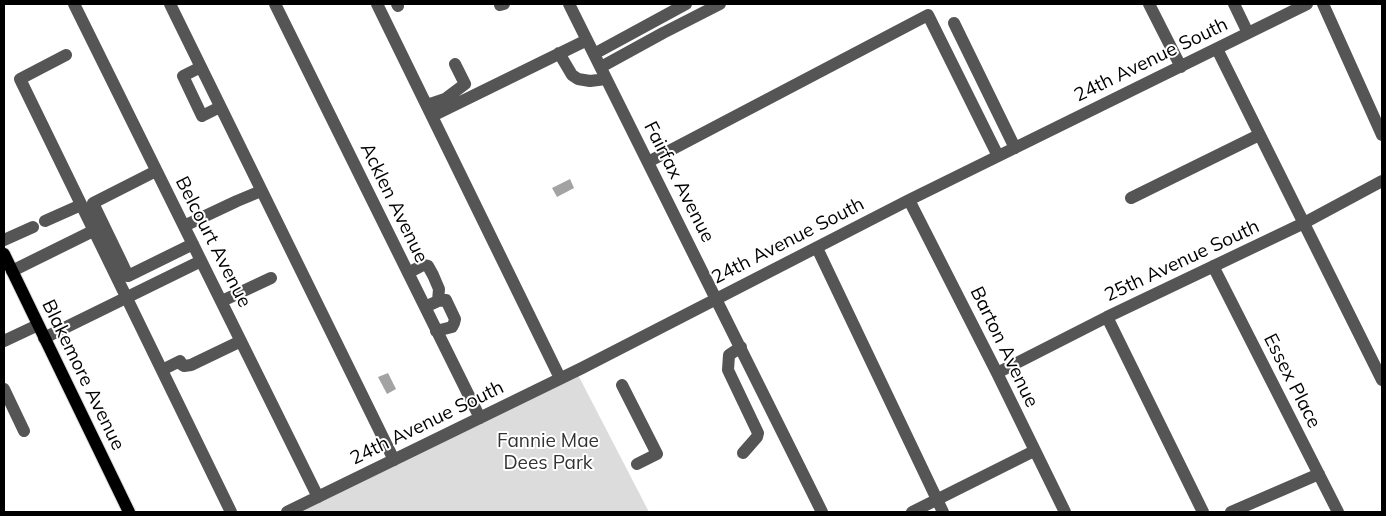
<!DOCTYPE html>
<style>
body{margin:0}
#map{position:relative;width:1386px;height:516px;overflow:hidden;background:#fff;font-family:Mulish,sans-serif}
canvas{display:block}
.frame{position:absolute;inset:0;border:5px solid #000;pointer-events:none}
</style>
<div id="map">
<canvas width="1386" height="516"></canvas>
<div class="frame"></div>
</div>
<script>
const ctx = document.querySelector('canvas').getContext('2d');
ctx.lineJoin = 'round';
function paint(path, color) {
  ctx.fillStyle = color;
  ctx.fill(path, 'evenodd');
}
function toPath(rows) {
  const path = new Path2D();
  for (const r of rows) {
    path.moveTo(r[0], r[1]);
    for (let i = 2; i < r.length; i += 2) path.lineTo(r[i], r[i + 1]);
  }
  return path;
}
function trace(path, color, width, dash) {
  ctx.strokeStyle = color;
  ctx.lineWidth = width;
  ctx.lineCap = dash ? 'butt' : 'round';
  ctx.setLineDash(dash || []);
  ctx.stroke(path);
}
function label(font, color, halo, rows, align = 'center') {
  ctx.font = font + ' Mulish,sans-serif';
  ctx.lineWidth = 4;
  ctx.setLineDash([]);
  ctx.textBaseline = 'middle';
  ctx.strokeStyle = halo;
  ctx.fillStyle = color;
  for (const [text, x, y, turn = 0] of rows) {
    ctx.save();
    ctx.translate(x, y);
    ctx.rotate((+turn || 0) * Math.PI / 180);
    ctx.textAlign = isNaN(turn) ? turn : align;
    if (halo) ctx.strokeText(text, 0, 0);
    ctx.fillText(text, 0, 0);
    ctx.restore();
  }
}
const green = toPath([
 [576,371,649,512,286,512]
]);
const water = toPath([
 [570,179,574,188,557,197,552,188],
 [388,373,396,389,387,394,378,377]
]);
const minor = toPath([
 [74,4,318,497],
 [170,4,394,460],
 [275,4,480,418],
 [377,4,560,378],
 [397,4,398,6],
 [569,4,822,512],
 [1149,4,1181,67],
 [1234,4,1248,33],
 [1323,4,1382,135],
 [500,5,504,4],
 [954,23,1015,148],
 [1217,49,1382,380],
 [559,53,572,75,578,79,590,81,606,79],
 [594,54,686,4],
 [66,55,20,79,231,512],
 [201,67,183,76,202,116,220,107],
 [601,67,663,33,720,4],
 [427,105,445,99,465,84,455,64],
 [432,116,587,40],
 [648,162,928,15,998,156],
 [156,171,93,203,122,263,128,276,193,244],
 [1131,198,1259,135],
 [909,200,997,373,1065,512],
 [45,221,81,205],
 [184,226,237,201,261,191],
 [4,240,33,227],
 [817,248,943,512],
 [1213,266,1338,512],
 [12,271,99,228],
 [408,273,423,265,428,266,433,275,439,289,438,301],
 [222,301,271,278],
 [425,307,438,301,446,300,455,319,454,323,452,327,436,331],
 [1107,317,1203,512],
 [44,338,201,261],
 [4,341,38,325],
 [741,347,729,355,728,370,758,433,757,437,743,453],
 [162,370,180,361,181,364,184,366,191,365,241,341],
 [997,373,1107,317,1304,223,1382,181],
 [622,385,657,454,637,464],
 [4,389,24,431],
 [287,512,582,368,909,200,1307,4],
 [912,512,1034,451],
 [1231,512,1319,474]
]);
const major = toPath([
 [4,254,129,512]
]);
const streetNames = [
 ["24th Avenue South",1151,60,-26],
 ["Fairfax Avenue",679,182,63],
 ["Acklen Avenue",394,203,64],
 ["24th Avenue South",788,241,-27],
 ["Belcourt Avenue",213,242,63],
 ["25th Avenue South",1182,261,-25],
 ["Barton Avenue",1004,347,64],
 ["Blakemore Avenue",83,375,64],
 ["Essex Place",1292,381,63],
 ["24th Avenue South",427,423,-26]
];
const parkNames = [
 ["Fannie Mae",548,441],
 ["Dees Park",548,463]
];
paint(green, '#dcdcdc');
paint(water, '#a3a3a3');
trace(major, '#dbdbdb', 14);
trace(minor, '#555', 12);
trace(major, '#000', 12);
label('19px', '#000', '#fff', streetNames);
label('19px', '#333', '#fff', parkNames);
</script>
